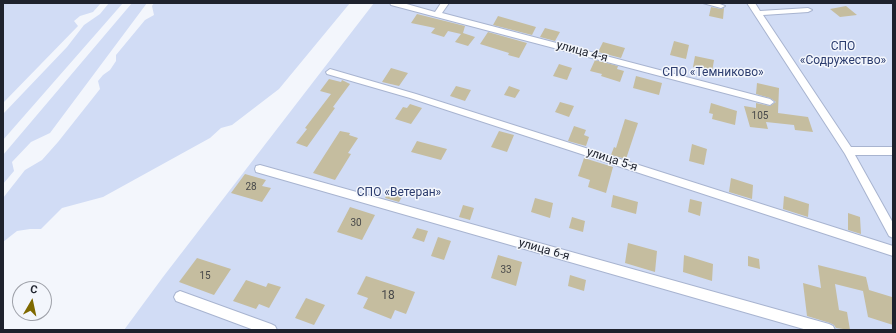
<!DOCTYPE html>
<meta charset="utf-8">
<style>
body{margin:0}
#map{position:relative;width:896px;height:333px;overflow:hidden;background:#f3f6fc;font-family:Roboto,sans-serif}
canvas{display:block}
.frame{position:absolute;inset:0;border:4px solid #1e222d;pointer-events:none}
.north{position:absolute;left:12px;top:281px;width:40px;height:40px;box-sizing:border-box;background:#f3f6fc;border:1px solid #9ea1a9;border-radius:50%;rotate:9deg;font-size:11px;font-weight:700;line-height:16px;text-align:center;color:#1e222d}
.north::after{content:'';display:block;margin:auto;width:14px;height:18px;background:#7f6900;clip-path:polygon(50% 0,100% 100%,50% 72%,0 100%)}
</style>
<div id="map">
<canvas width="896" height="333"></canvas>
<div class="frame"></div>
<div class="north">С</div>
</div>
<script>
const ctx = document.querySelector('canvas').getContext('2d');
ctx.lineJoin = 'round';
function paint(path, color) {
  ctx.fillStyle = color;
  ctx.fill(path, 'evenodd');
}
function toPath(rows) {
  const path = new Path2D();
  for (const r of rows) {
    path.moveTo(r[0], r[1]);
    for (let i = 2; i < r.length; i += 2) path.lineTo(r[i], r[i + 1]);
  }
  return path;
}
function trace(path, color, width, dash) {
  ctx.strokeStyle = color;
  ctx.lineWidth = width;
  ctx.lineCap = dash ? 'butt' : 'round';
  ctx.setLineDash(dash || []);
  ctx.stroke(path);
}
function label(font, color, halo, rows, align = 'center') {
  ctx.font = font + ' Roboto,sans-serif';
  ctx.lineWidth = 3;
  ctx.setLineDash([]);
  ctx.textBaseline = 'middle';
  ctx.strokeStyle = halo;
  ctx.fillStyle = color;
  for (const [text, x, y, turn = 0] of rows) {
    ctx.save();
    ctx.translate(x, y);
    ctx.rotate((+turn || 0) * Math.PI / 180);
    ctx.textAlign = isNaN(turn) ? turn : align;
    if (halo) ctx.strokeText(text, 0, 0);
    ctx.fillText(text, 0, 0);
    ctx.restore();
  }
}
const green = toPath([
 [3,3,101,3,93,12,80,16,74,21,78,26,3,103],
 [109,3,123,3,3,140,3,114,67,47,84,25,100,14],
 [132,3,147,3,50,133,31,142,12,162,14,171,3,184,3,155],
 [154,3,350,3,279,89,232,125,221,128,210,138,103,197,62,208,41,229,30,229,17,231,3,242,3,198,25,170,42,160,58,142,100,89,98,81,103,75,110,70,116,61,116,55,145,20,154,15,152,6],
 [374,3,893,3,893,330,124,330,163,277]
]);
const building = toPath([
 [846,6,857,15,840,17,830,9],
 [711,7,721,9,724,8,723,19,709,16],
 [417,14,465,26,463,33,475,37,468,46,455,42,461,34,448,31,444,37,431,33,435,28,411,23],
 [498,16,536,27,532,35,493,25],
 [545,28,560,32,555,41,540,37],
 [488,32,527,43,519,58,508,55,509,53,480,44],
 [674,41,689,45,686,59,670,55],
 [603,42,625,48,621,58,598,52],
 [695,56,714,60,712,72,693,67],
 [595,60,618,66,617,69,624,71,620,82,601,76,602,74,590,71],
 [559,64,572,68,567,80,553,76],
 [391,68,408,73,399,86,382,82],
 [636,76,662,83,659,95,633,88],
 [329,79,341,82,342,80,350,84,333,107,335,108,307,147,296,143,307,129,305,128,331,94,320,91],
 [757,83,779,88,778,113,808,117,813,132,795,130,794,125,766,122,768,129,750,127,744,106,756,108,756,103,770,106,776,102,770,98,756,94],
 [456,86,471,90,465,101,450,96],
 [509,86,520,90,515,98,504,95],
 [560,102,574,106,569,117,555,112],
 [711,103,737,111,735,125,712,119,713,114,709,113],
 [410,104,422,108,411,124,395,119,403,107,407,108],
 [625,119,638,123,626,159,611,155,614,147,616,148],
 [574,126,586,130,584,135,589,137,586,146,568,141],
 [340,131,350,133,349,135,358,138,348,153,351,154,335,180,313,173],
 [499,131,514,135,507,152,491,147],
 [417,141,447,149,441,160,411,152],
 [692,144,707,149,704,165,689,161],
 [584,158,613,167,606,193,588,187,590,180,578,176],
 [245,174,266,180,262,186,271,188,262,202,231,193],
 [731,178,753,185,752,199,729,192],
 [390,188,404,193,399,202,385,198],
 [613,195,638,202,636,214,611,207],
 [784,196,809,204,808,217,783,209],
 [535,198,553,203,550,218,531,212],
 [690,199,702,202,700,216,688,212],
 [463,205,474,208,470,220,459,217],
 [350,207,375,215,362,240,337,232],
 [848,213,860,217,861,234,848,230],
 [572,217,585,221,583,232,569,228],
 [417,228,428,231,424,242,412,238],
 [438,237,451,241,444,260,431,256],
 [628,243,657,251,655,272,625,263],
 [498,255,522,262,516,286,491,278],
 [684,255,713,264,712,281,683,272],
 [748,256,759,259,760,269,748,266],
 [197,258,231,269,214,295,179,282],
 [818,265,866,277,869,290,892,297,893,325,868,317,863,291,835,284,839,310,847,312,850,330,836,328,834,325,830,323,807,316,803,283,821,288],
 [570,275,586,280,584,291,568,286],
 [366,276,415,292,406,314,395,310,391,319,363,308,368,298,357,294],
 [246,280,266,287,268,283,281,287,269,308,259,304,256,309,233,301],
 [306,298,325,305,314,325,295,318]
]);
const minor = toPath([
 [390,3,403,3,435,12,441,3,449,3,442,13,770,99,774,102,770,105,391,5,390,3],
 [703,3,717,3,725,6,721,8,703,3],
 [747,3,755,3,760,11,808,8,812,10,808,12,763,15,851,147,893,147,893,155,855,155,893,223,893,238,889,236,845,154,747,3],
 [330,69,416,94,893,246,893,256,410,98,327,74,326,72,330,69],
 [260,165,829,324,833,326,835,330,807,330,256,172,255,169,256,166,260,165],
 [180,291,271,324,275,326,277,330,254,330,176,301,174,297,176,293,180,291]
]);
const numberNames = [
 ["105",760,116],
 ["28",251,187],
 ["30",356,223],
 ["33",506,270],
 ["15",205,276]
];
const parkNames = [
 ["СПО",843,47],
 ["«Содружество»",843,61],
 ["СПО «Темниково»",713,73],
 ["СПО «Ветеран»",399,193]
];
const streetNames = [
 ["улица 4-я",582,52,15],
 ["улица 5-я",612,160,18],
 ["улица 6-я",544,250,16]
];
const nearNumbernames = [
 ["18",388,296]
];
paint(green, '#d1dcf5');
paint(building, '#c5bd9f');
trace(minor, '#a8b4d0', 2);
paint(minor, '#fff');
label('10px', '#48494a', null, numberNames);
label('12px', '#2b3c6e', '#f3f6fc', parkNames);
label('12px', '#1e222d', '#f3f6fc', streetNames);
label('12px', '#48494a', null, nearNumbernames);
</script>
